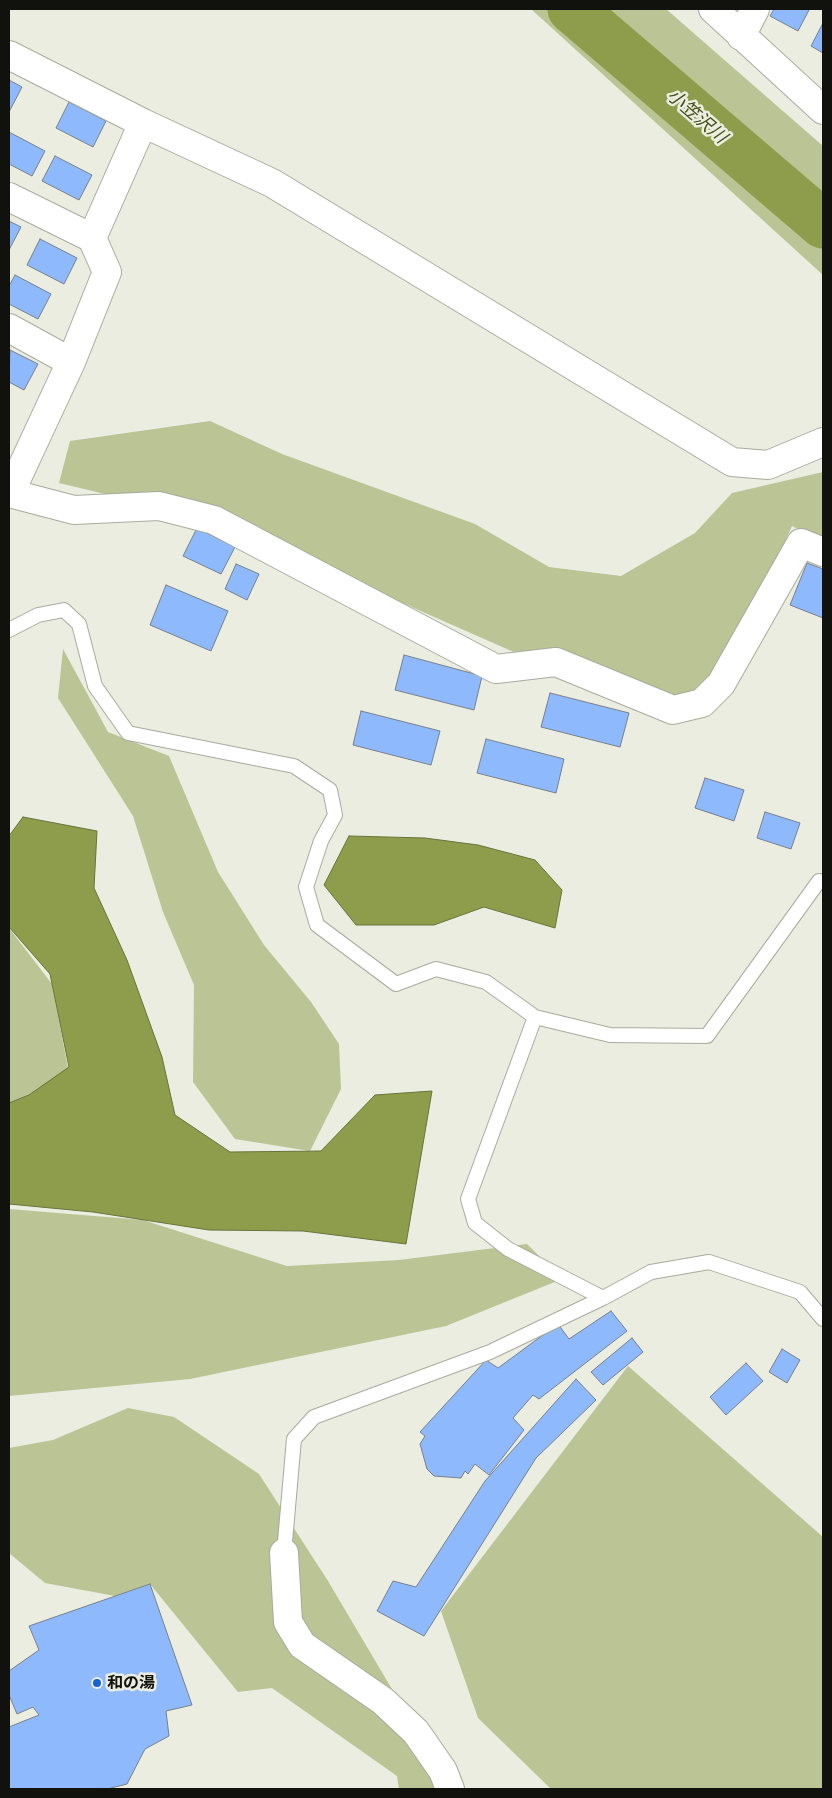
<!DOCTYPE html>
<meta charset="utf-8">
<style>
body{margin:0}
#map{position:relative;width:832px;height:1798px;overflow:hidden;background:#eaede0;font-family:"Exo 2",sans-serif}
canvas{display:block}
.frame{position:absolute;inset:0;border:10px solid #11120d;pointer-events:none}
</style>
<div id="map">
<canvas width="832" height="1798"></canvas>
<div class="frame"></div>
</div>
<script>
const ctx = document.querySelector('canvas').getContext('2d');
ctx.lineJoin = 'round';
function paint(path, color) {
  ctx.fillStyle = color;
  ctx.fill(path, 'evenodd');
}
function toPath(rows) {
  const path = new Path2D();
  for (const r of rows) {
    path.moveTo(r[0], r[1]);
    for (let i = 2; i < r.length; i += 2) path.lineTo(r[i], r[i + 1]);
  }
  return path;
}
function trace(path, color, width, dash) {
  ctx.strokeStyle = color;
  ctx.lineWidth = width;
  ctx.lineCap = dash ? 'butt' : 'round';
  ctx.setLineDash(dash || []);
  ctx.stroke(path);
}
function label(font, color, halo, rows, align = 'center') {
  ctx.font = font + ' "Exo 2","Noto Sans JP",sans-serif';
  ctx.lineWidth = 5;
  ctx.setLineDash([]);
  ctx.textBaseline = 'middle';
  ctx.strokeStyle = halo;
  ctx.fillStyle = color;
  for (const [text, x, y, turn = 0] of rows) {
    ctx.save();
    ctx.translate(x, y);
    ctx.rotate((+turn || 0) * Math.PI / 180);
    ctx.textAlign = isNaN(turn) ? turn : align;
    if (halo) ctx.strokeText(text, 0, 0);
    ctx.fillText(text, 0, 0);
    ctx.restore();
  }
}
const green = toPath([
 [531,9,666,9,823,146,823,275],
 [210,421,282,454,475,524,549,567,621,576,695,533,732,493,823,472,823,542,792,526,721,684,673,710,541,664,214,520,59,483,70,441],
 [63,649,108,732,169,756,218,872,264,945,311,1002,339,1044,341,1089,310,1151,235,1139,193,1082,194,985,163,912,133,816,58,698],
 [9,928,52,984,70,1079,9,1103],
 [9,1209,143,1220,287,1266,399,1260,527,1244,562,1279,446,1326,190,1379,9,1396],
 [628,1366,823,1537,823,1789,551,1789,478,1718,441,1611],
 [128,1408,174,1417,259,1474,328,1581,451,1789,399,1789,397,1776,272,1688,238,1692,150,1584,115,1596,45,1583,9,1553,9,1448,53,1440]
]);
const water = toPath([
 [23,817,97,831,94,888,127,960,162,1057,175,1115,230,1152,321,1151,375,1095,432,1091,406,1244,303,1231,209,1230,93,1212,9,1204,9,1103,29,1095,69,1067,50,974,9,927,9,836,23,817],
 [349,836,425,838,478,845,535,860,562,890,555,928,484,907,434,925,356,925,324,885,349,836]
]);
const river = toPath([
 [572,9,823,224]
]);
const building = toPath([
 [774,9,807,9,809,10,798,31,770,16,774,9],
 [823,23,823,53,811,46,823,23],
 [9,80,22,87,9,112,9,80],
 [69,102,106,121,93,147,56,128,69,102],
 [9,132,45,151,32,176,9,164,9,132],
 [55,156,92,175,79,200,42,181,55,156],
 [9,221,21,227,9,250,9,221],
 [40,239,77,258,64,284,27,265,40,239],
 [15,275,51,294,38,319,9,304,9,286,15,275],
 [10,350,38,364,24,390,9,382,10,350],
 [197,528,235,547,221,574,183,556,197,528],
 [807,563,823,569,823,618,790,605,807,563],
 [236,564,259,574,247,600,225,589,236,564],
 [166,585,228,611,211,651,150,625,166,585],
 [404,655,482,676,474,710,395,690,404,655],
 [550,693,629,713,620,747,541,727,550,693],
 [361,711,440,731,431,765,353,745,361,711],
 [486,739,564,759,556,793,477,773,486,739],
 [705,778,744,790,734,821,695,808,705,778],
 [765,812,800,823,791,849,757,838,765,812],
 [611,1311,627,1331,539,1399,533,1395,513,1418,524,1430,489,1475,475,1464,468,1474,465,1471,461,1478,434,1476,427,1469,420,1444,425,1436,420,1432,486,1360,498,1368,558,1324,569,1339,611,1311],
 [632,1338,643,1352,603,1385,591,1372,632,1338],
 [782,1349,800,1360,787,1383,769,1372,782,1349],
 [746,1363,763,1381,726,1415,710,1397,746,1363],
 [576,1379,596,1400,536,1458,424,1636,377,1611,393,1581,416,1587,485,1481,576,1379],
 [150,1584,192,1705,166,1711,169,1736,145,1749,127,1784,107,1789,9,1789,9,1727,39,1715,33,1707,17,1714,9,1695,9,1671,39,1650,29,1626,150,1584]
]);
const service = toPath([
 [9,630,38,615,64,610,79,624,95,686,128,733,294,766,330,790,335,815,321,841,306,887,317,925,396,984,436,969,486,982,535,1017,610,1035,707,1036,819,881,823,882],
 [535,1017,468,1199,475,1223,508,1249,603,1298],
 [284,1553,294,1439,314,1417,490,1352,603,1298,651,1272,709,1262,800,1292,823,1319]
]);
const minor = toPath([
 [713,9,823,110],
 [741,36,755,9],
 [9,55,143,123,272,183,732,462,768,465,823,442],
 [9,197,92,238],
 [9,328,71,362],
 [9,493,74,510,159,506,214,520,496,669,556,662,673,710,702,703,721,684,801,543,823,552],
 [10,493,71,362,107,272,92,238,143,123],
 [284,1553,288,1622,302,1645,383,1701,416,1732,443,1771,450,1789]
]);
const markers = [
 [97,1683,5,"#1763ce"]
];
const poiNames = [
 ["和の湯",107,1683]
];
const waterNames = [
 ["小笠沢川",697,116,41]
];
paint(green, '#bac494');
paint(water, '#8e9d4c');
trace(water, '#687339', 1);
trace(river, '#8e9d4c', 49);
paint(building, '#8ebafd');
trace(building, '#787f8a', 1);
trace(service, '#a8ab9e', 16);
trace(minor, '#a8ab9e', 30);
trace(service, '#fff', 14);
trace(minor, '#fff', 28);
for (const [x, y, r, color] of markers) {
  const dot = new Path2D();
  dot.arc(x, y, r, 0, 2 * Math.PI);
  ctx.fillStyle = color;
  ctx.fill(dot);
  trace(dot, '#eaede0', 2);
}
label('bold 16px', '#11120d', '#eaede0', poiNames, 'left');
label('italic 18px', '#465014', '#eaede0', waterNames);
</script>
